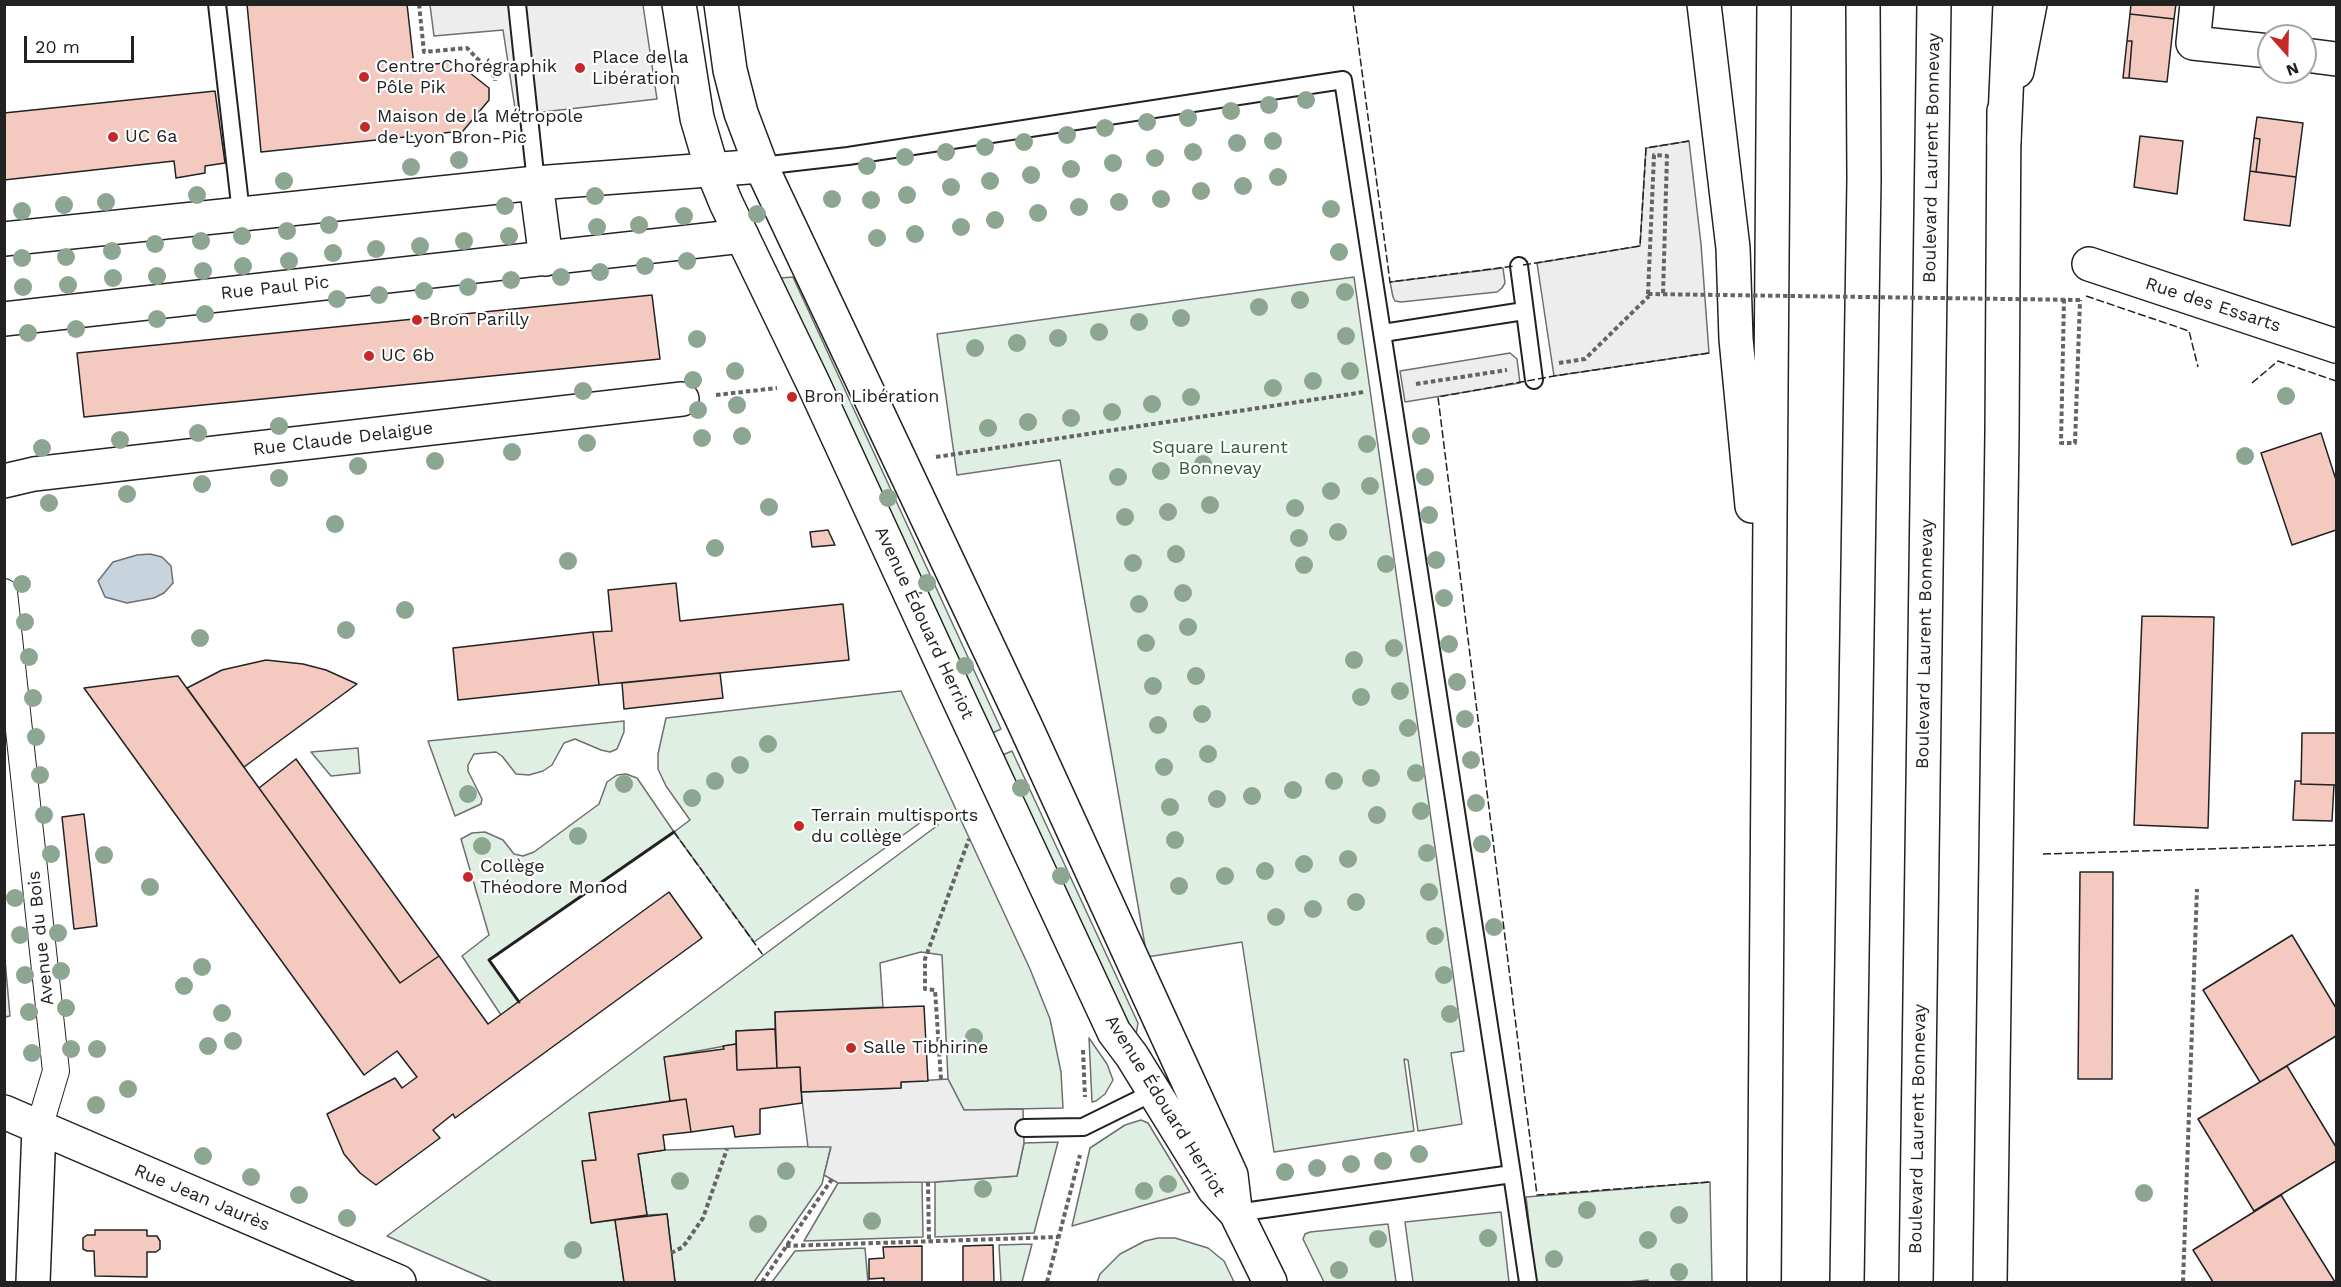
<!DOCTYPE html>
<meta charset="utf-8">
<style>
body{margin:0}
#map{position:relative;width:2341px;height:1287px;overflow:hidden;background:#fff;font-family:"Work Sans",sans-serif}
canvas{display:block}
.frame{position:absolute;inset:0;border:6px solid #222;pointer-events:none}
.north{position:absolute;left:2257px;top:24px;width:60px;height:60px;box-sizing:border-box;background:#fff;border:2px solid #a7a7a7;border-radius:50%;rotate:160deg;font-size:16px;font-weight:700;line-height:24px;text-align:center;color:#222}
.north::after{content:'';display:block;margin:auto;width:21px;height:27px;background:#c62828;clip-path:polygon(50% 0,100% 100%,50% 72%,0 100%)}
.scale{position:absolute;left:24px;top:36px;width:110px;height:27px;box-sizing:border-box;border:3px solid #222;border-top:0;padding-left:8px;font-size:18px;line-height:21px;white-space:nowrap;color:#222;-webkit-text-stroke:4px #fff;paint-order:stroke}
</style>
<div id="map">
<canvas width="2341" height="1287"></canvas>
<div class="frame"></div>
<div class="north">N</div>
<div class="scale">20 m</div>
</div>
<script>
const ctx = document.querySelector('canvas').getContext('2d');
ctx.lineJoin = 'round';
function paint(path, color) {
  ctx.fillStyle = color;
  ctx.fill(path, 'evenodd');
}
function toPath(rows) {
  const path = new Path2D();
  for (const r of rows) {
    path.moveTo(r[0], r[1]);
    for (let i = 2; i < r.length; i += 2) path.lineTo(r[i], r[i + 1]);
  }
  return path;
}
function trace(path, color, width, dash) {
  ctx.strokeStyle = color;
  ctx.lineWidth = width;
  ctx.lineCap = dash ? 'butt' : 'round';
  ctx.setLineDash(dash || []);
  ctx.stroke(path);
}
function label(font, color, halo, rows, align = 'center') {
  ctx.font = font + ' "Work Sans",sans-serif';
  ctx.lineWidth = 4.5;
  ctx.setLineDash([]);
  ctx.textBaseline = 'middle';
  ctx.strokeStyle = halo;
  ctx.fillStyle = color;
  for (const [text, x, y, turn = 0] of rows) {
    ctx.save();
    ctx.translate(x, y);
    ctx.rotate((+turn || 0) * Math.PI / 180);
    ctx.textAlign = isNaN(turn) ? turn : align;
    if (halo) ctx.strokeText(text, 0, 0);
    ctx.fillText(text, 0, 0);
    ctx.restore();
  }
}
const green = toPath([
 [793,277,1001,729,988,735,781,278,793,277],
 [1354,277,1464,1051,1451,1053,1462,1124,1418,1131,1408,1060,1404,1059,1414,1131,1274,1152,1242,942,1147,957,1060,460,957,475,937,334,1354,277],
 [901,691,1030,969,1050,1019,1061,1072,1063,1108,964,1110,948,1079,942,955,921,952,880,963,883,1007,775,1012,775,1029,736,1031,736,1044,665,1057,670,1101,590,1113,596,1160,583,1161,591,1223,615,1220,624,1282,492,1282,387,1236,938,825,931,815,754,942,674,832,489,960,519,1002,501,1015,462,956,489,935,461,839,472,833,485,832,503,840,514,854,523,856,534,852,599,804,607,782,617,775,626,774,637,778,674,832,690,820,666,786,658,769,658,754,666,718,901,691],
 [624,721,624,732,617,749,610,752,601,750,575,739,564,743,552,765,543,771,529,775,516,774,502,756,496,752,474,754,468,765,468,771,482,799,481,804,455,816,428,741,624,721],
 [358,748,360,773,331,776,311,752,358,748],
 [1012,751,1138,1023,1136,1035,1130,1036,998,757,1012,751],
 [1089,1038,1107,1064,1113,1080,1105,1094,1096,1101,1092,1102,1089,1038],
 [1141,1120,1148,1123,1190,1192,1072,1226,1090,1148,1125,1125,1141,1120],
 [1058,1142,1034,1233,935,1237,935,1182,1017,1176,1024,1143,1058,1142],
 [831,1146,822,1184,754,1282,675,1282,667,1214,647,1215,638,1154,665,1150,831,1146],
 [922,1182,923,1237,804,1241,838,1183,922,1182],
 [1710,1182,1712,1282,1648,1282,1648,1280,1628,1282,1536,1282,1526,1197,1710,1182],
 [1501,1212,1509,1282,1413,1282,1405,1222,1501,1212],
 [1388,1224,1396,1282,1324,1282,1303,1239,1305,1234,1310,1232,1388,1224],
 [1158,1238,1175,1238,1208,1248,1224,1261,1234,1282,1097,1282,1100,1274,1120,1254,1145,1241,1158,1238],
 [1032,1244,1022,1282,1001,1282,999,1245,1032,1244],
 [865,1248,868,1282,772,1282,795,1251,865,1248]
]);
const parking = toPath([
 [430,5,643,5,657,99,516,115,503,30,434,36,430,5],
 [1689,141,1701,244,1709,353,1554,376,1537,263,1640,246,1646,148,1689,141],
 [1503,268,1505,283,1502,288,1497,292,1401,302,1395,301,1393,297,1390,282,1503,268],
 [1510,353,1517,359,1520,383,1405,402,1400,371,1510,353],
 [5,960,10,1016,5,1017,4,1017,5,960],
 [948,1079,964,1110,1023,1109,1024,1143,1017,1176,935,1182,838,1183,824,1175,831,1147,808,1147,801,1092,901,1088,901,1082,948,1079]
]);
const water = toPath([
 [150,554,162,557,171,566,173,583,164,593,154,598,127,603,105,597,98,581,113,562,137,555,150,554]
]);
const building = toPath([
 [247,4,407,4,414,66,456,62,489,88,489,100,463,131,261,152,247,4],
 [2131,4,2176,4,2174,19,2130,14,2131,4],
 [2130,14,2174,19,2167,82,2129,78,2132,41,2127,41,2130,14],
 [2127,41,2132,41,2129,78,2123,78,2127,41],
 [215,91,225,163,205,166,205,173,176,178,174,161,4,180,4,113,215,91],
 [2257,117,2303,123,2296,177,2256,172,2260,139,2254,138,2257,117],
 [2140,136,2183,141,2177,194,2134,187,2140,136],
 [2254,138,2260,139,2256,172,2250,171,2254,138],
 [2250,171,2296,177,2290,226,2244,220,2250,171],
 [652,295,660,359,84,417,77,353,652,295],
 [2321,433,2336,480,2336,530,2292,545,2261,453,2321,433],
 [828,530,835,545,812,547,810,532,828,530],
 [676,583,680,621,843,604,849,660,599,685,593,632,612,631,608,590,676,583],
 [2142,616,2214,617,2208,828,2134,825,2142,616],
 [593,632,599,685,458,700,453,648,593,632],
 [266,660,303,664,326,670,357,684,244,767,187,688,222,670,266,660],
 [720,673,723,698,624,709,622,683,720,673],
 [178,676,400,983,439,956,488,1024,669,892,702,938,455,1118,453,1114,433,1130,440,1138,376,1185,360,1173,344,1154,327,1114,395,1078,402,1088,417,1077,397,1051,364,1075,84,688,178,676],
 [2302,733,2336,733,2336,785,2301,784,2302,733],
 [296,759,439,956,400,983,259,788,296,759],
 [2295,781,2301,781,2301,784,2334,785,2332,821,2293,820,2295,781],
 [84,814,97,926,74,929,62,817,84,814],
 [2080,872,2113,872,2112,1079,2078,1079,2080,872],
 [2292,935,2336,1008,2336,1036,2260,1082,2203,990,2292,935],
 [924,1006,928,1081,901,1082,901,1088,801,1092,800,1067,777,1068,775,1012,924,1006],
 [775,1029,777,1068,737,1070,736,1031,775,1029],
 [736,1044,737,1070,800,1067,802,1103,760,1109,760,1134,735,1137,733,1126,691,1132,686,1099,670,1101,664,1057,724,1049,723,1046,736,1044],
 [2287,1066,2336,1147,2336,1161,2254,1211,2198,1119,2287,1066],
 [686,1099,691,1132,663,1135,665,1150,638,1154,647,1215,591,1223,582,1161,596,1160,589,1113,686,1099],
 [2281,1195,2335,1282,2213,1282,2193,1250,2281,1195],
 [667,1214,675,1282,624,1282,615,1220,667,1214],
 [95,1230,147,1230,147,1236,157,1236,160,1241,160,1249,156,1252,147,1252,147,1277,95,1276,94,1251,87,1251,83,1249,83,1238,87,1235,95,1235,95,1230],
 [993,1245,994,1282,963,1282,963,1246,993,1245],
 [922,1246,922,1282,884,1282,884,1278,869,1279,869,1259,884,1258,883,1247,922,1246]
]);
const path = toPath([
 [419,4,424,52,467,48,495,77,495,81],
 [1648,294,1654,155,1667,156,1663,294],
 [2064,299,2061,443,2075,443,2080,300],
 [1559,363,1585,359,1649,296],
 [1416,384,1507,370],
 [716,395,777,388],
 [936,457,1364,392],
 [1083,1050,1085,1097],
 [941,1079,935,990,925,989,925,959,969,839],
 [928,1182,929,1241],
 [786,1246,1058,1237],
 [671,1253,683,1247,703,1218,727,1149],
 [762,1282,832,1179],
 [1047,1282,1080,1155],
 [2183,1282,2197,889]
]);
const service = toPath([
 [217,4,241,213],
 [517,4,536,183],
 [761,166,848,156,1343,80,1512,1174],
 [1519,266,1534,380],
 [1383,333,1524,311],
 [1024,1128,1083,1127,1154,1092],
 [1236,1213,1512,1174,1528,1282]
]);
const pedestrian = toPath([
 [4,592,56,1071,39,1128]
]);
const minor = toPath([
 [2197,4,2193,43,2269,51],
 [2305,55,2336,59],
 [536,183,546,259],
 [4,239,536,183,761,166],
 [2089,264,2336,346],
 [4,319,742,236],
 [4,481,34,474,682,399],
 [4,1112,399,1282],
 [33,1282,39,1128]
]);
const tertiary = toPath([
 [679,4,697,118,712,169,726,203,813,383,961,704,1114,1032,1132,1056,1214,1189,1236,1213,1270,1282],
 [721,4,730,70,741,113,761,166,1025,725,1231,1175,1235,1209]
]);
const trunk = toPath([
 [1704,4,1733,248,1736,339,1752,506],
 [2017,71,2030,4],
 [1764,1282,1774,4],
 [1847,1282,1864,179,1863,4],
 [1916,1282,1934,4],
 [1990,1282,2002,434,2004,111]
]);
const motorway = toPath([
 [2004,141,2010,4]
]);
const pathBridge = toPath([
 [1648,294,2080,300]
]);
const fence = toPath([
 [1353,4,1390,282,1514,266],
 [1523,265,1640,246,1646,148,1689,141],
 [2086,296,2189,331,2198,367],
 [1709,353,1554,376,1438,397,1537,1195,1710,1182],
 [2252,383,2278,361,2336,381],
 [674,832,763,955],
 [2043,854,2336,845]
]);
const wall = toPath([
 [519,1002,489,960,674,832]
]);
const trees = [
 [1306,100],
 [1269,105],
 [1231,111],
 [1188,118],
 [1147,122],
 [1105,128],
 [1067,135],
 [1273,141],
 [1024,142],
 [1237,143],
 [985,147],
 [946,152],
 [1193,152],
 [905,157],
 [1155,158],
 [459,160],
 [1113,163],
 [867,166],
 [411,167],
 [1071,169],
 [1031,175],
 [1278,177],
 [284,181],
 [990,181],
 [1243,186],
 [951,187],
 [1201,191],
 [197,195],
 [907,195],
 [595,196],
 [832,199],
 [1161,199],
 [871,200],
 [106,202],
 [1119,202],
 [64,205],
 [505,206],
 [1079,207],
 [1331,209],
 [22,211],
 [1038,213],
 [757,214],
 [684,216],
 [995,220],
 [329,225],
 [639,225],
 [597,227],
 [961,227],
 [287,231],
 [915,234],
 [242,236],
 [509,236],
 [877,238],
 [201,241],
 [464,241],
 [155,244],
 [420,246],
 [376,249],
 [112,251],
 [1339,252],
 [333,253],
 [66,257],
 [22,258],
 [289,261],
 [687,261],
 [243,266],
 [645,266],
 [203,271],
 [600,272],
 [157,276],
 [561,277],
 [113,278],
 [511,280],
 [68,285],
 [23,287],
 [468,287],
 [424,291],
 [1345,292],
 [379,295],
 [337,299],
 [1300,300],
 [1259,307],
 [205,314],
 [1181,318],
 [157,319],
 [1139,322],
 [76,329],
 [1099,332],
 [28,333],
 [1346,336],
 [1058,338],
 [697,339],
 [1017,343],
 [975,348],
 [735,371],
 [1350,371],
 [693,380],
 [1313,381],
 [1273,388],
 [583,391],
 [2286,396],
 [1191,397],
 [1152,404],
 [737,405],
 [698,410],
 [1112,412],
 [1071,418],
 [1028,422],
 [279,426],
 [988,428],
 [198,433],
 [742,436],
 [1421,436],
 [702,438],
 [120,440],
 [587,443],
 [1367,444],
 [42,448],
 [512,452],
 [2245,456],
 [435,461],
 [1203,464],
 [358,466],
 [1161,471],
 [1118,477],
 [1425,477],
 [279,478],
 [202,484],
 [1370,486],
 [1331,491],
 [127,494],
 [888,498],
 [49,503],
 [1210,505],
 [769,507],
 [1295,508],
 [1168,512],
 [1429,515],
 [1125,517],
 [335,524],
 [1338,532],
 [1299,538],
 [715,548],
 [1176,554],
 [1436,560],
 [568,561],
 [1133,563],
 [1386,564],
 [1304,565],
 [927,583],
 [22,584],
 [1183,593],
 [1444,598],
 [1139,604],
 [405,610],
 [25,622],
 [1188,627],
 [346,630],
 [200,638],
 [1146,643],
 [1449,644],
 [1394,648],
 [29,657],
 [1354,660],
 [965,666],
 [1196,676],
 [1457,682],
 [1153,686],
 [1400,691],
 [1361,697],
 [33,698],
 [1202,714],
 [1465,719],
 [1158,725],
 [1408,728],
 [36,737],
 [768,744],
 [1208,754],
 [1471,760],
 [740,765],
 [1164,767],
 [1416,773],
 [40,775],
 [1371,778],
 [715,781],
 [1334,781],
 [624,784],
 [1021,788],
 [1293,790],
 [468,794],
 [1252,796],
 [692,798],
 [1217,799],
 [1476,803],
 [1170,807],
 [1421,811],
 [44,815],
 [1377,815],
 [578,836],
 [1175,840],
 [1482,844],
 [482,846],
 [1427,853],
 [51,854],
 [104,855],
 [1348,859],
 [1304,864],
 [1265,871],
 [1061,876],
 [1225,876],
 [1179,886],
 [150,887],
 [1429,892],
 [15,898],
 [1356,902],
 [1313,909],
 [1276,917],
 [1494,927],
 [58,933],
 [20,935],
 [1435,936],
 [202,967],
 [61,971],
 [25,975],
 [1444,975],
 [184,986],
 [66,1008],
 [29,1012],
 [222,1013],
 [1450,1014],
 [974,1037],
 [233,1041],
 [208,1046],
 [71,1049],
 [97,1049],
 [32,1053],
 [128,1089],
 [96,1105],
 [1419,1154],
 [203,1156],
 [1383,1161],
 [1351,1164],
 [1317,1168],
 [786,1171],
 [1285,1172],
 [251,1177],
 [680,1181],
 [1168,1184],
 [983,1189],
 [1144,1191],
 [2144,1193],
 [299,1195],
 [1587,1210],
 [1679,1215],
 [347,1218],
 [872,1221],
 [758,1224],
 [1488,1238],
 [1378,1239],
 [1648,1240],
 [573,1250],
 [1554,1259],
 [1339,1270],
 [1679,1272]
];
const markers = [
 [580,68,6,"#c62828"],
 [364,77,6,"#c62828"],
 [365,127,6,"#c62828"],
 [113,137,6,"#c62828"],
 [417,320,6,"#c62828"],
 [369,356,6,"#c62828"],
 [792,397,6,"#c62828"],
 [799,826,6,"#c62828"],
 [468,877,6,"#c62828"],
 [851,1048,6,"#c62828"]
];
const poiNames = [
 ["Place de la",592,58],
 ["Libération",592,79],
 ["Centre Chorégraphik",376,67],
 ["Pôle Pik",376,88],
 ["Maison de la Métropole",377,117],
 ["de Lyon Bron-Pic",377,138],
 ["UC 6a",125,137],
 ["Bron Parilly",429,320],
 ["UC 6b",381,356],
 ["Bron Libération",804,397],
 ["Terrain multisports",811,816],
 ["du collège",811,837],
 ["Collège",480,867],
 ["Théodore Monod",480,888],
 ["Salle Tibhirine",863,1048]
];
const streetNames = [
 ["Boulevard Laurent Bonnevay",1932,158,-89],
 ["Rue Paul Pic",275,288,-6],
 ["Rue des Essarts",2213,305,18],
 ["Rue Claude Delaigue",343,439,-7],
 ["Avenue Édouard Herriot",924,623,65],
 ["Boulevard Laurent Bonnevay",1925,644,-89],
 ["Avenue du Bois",41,938,-96],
 ["Avenue Édouard Herriot",1165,1106,58],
 ["Boulevard Laurent Bonnevay",1918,1129,-89],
 ["Rue Jean Jaurès",202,1198,23]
];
const parkNames = [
 ["Square Laurent",1220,448],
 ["Bonnevay",1220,469]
];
paint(green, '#e0efe3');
trace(green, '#6f6f6f', 1.5);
paint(parking, '#ededed');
trace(parking, '#6f6f6f', 1.5);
paint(water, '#c7d3dd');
trace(water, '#6f6f6f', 1.5);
paint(building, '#f3c9c0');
trace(building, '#222', 1.5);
trace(service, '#222', 20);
trace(pedestrian, '#222', 28);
trace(minor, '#222', 36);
trace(tertiary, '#222', 36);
trace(trunk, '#222', 36);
trace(motorway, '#222', 36);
trace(path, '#646464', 4, [4.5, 3]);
trace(service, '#fff', 16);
trace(pedestrian, '#fff', 26);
trace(minor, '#fff', 33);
trace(tertiary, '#fff', 33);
trace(trunk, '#fff', 33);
trace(motorway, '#fff', 33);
trace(pathBridge, '#646464', 4, [4.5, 3]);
trace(fence, '#222', 1.5, [8, 3]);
trace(wall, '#222', 3);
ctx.fillStyle = '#8da692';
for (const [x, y] of trees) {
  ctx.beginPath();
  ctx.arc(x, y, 9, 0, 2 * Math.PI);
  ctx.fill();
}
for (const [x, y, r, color] of markers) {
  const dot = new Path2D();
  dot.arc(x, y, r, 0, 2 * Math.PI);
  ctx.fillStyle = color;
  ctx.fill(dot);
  trace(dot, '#fff', 2);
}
label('18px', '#222', '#fff', poiNames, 'left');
label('18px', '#222', '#fff', streetNames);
label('18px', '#2f5e38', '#fff', parkNames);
</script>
